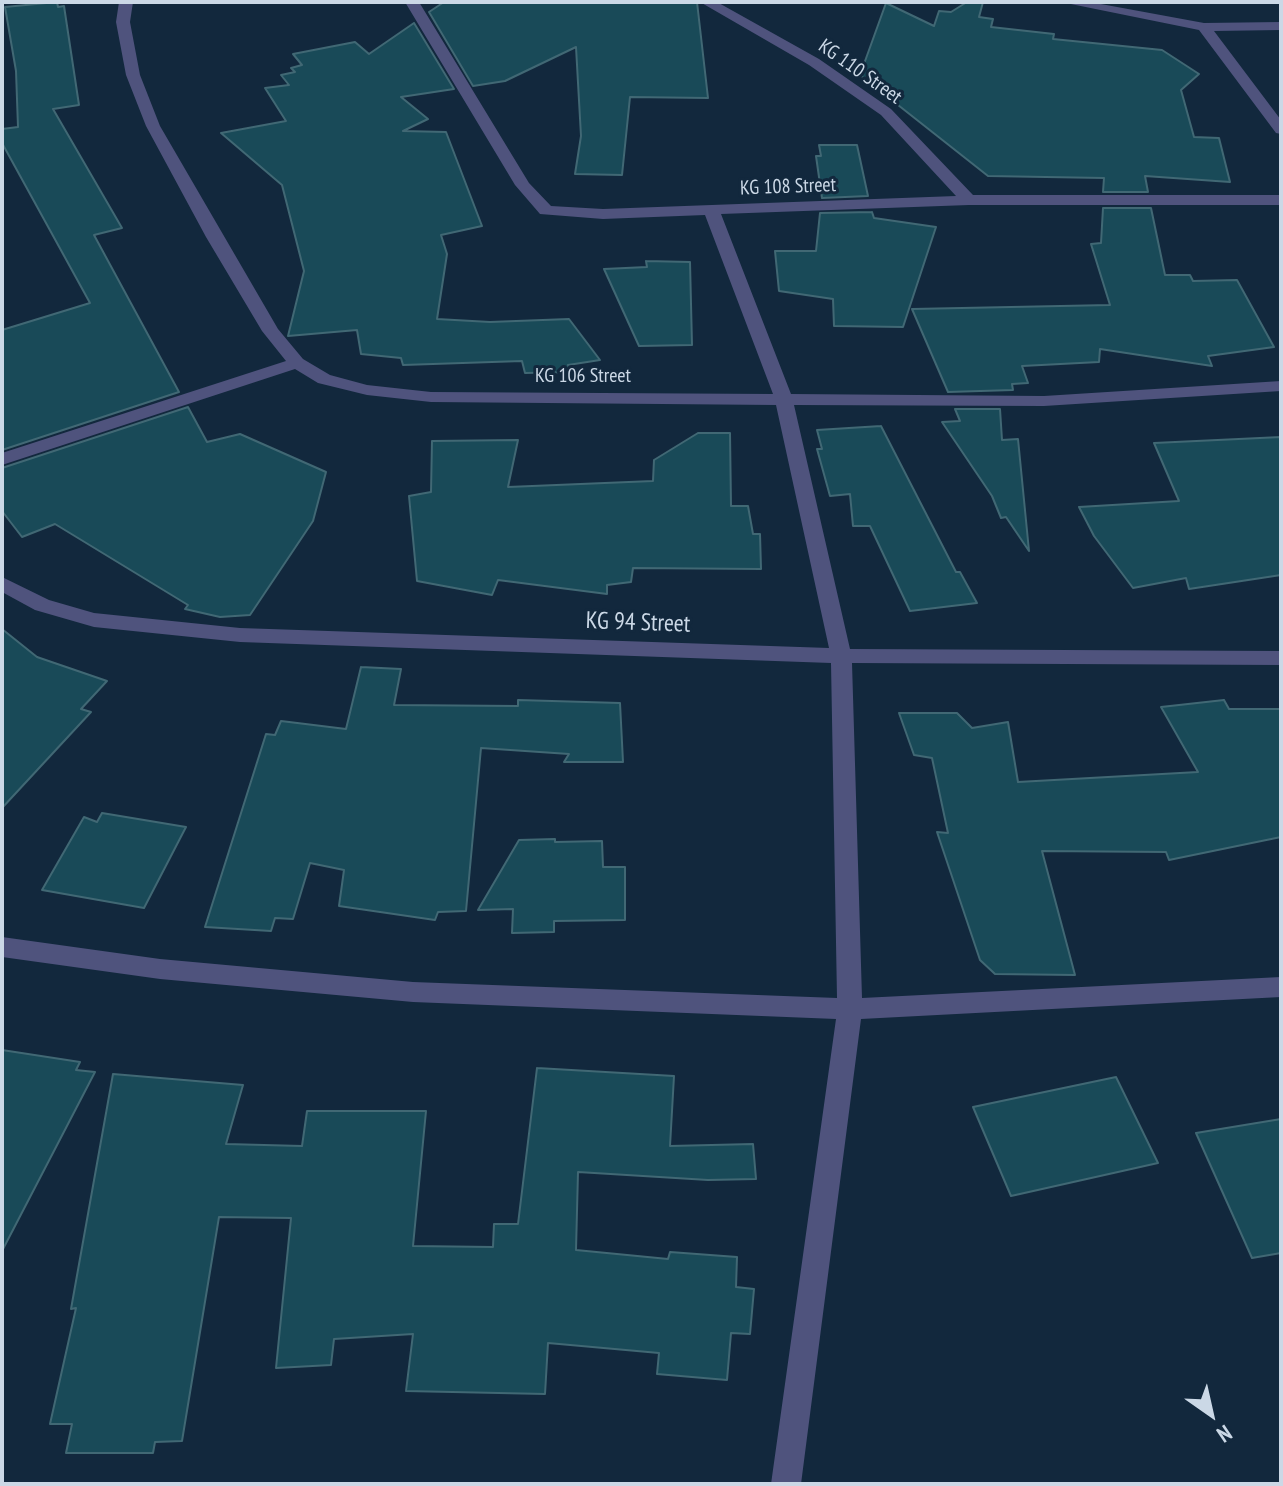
<!DOCTYPE html>
<style>
body{margin:0}
#map{position:relative;width:1283px;height:1486px;overflow:hidden;background:#12283d;font-family:"PT Sans Narrow",sans-serif}
canvas{display:block}
.frame{position:absolute;inset:0;border:4px solid #cbd8e6;pointer-events:none}
.north{position:absolute;left:1171px;top:1374px;width:80px;height:80px;-webkit-text-stroke:6px #12283d;paint-order:stroke;rotate:146deg;font-size:22px;font-weight:700;line-height:32px;text-align:center;color:#cbd8e6}
.north::after{content:'';display:block;margin:auto;width:28px;height:36px;background:#cbd8e6;clip-path:polygon(50% 0,100% 100%,50% 72%,0 100%)}
</style>
<div id="map">
<canvas width="1283" height="1486"></canvas>
<div class="frame"></div>
<div class="north">N</div>
</div>
<script>
const ctx = document.querySelector('canvas').getContext('2d');
ctx.lineJoin = 'round';
function paint(path, color) {
  ctx.fillStyle = color;
  ctx.fill(path, 'evenodd');
}
function toPath(rows) {
  const path = new Path2D();
  for (const r of rows) {
    path.moveTo(r[0], r[1]);
    for (let i = 2; i < r.length; i += 2) path.lineTo(r[i], r[i + 1]);
  }
  return path;
}
function trace(path, color, width, dash) {
  ctx.strokeStyle = color;
  ctx.lineWidth = width;
  ctx.lineCap = dash ? 'butt' : 'round';
  ctx.setLineDash(dash || []);
  ctx.stroke(path);
}
function label(font, color, halo, rows, align = 'center') {
  ctx.font = font + ' "PT Sans Narrow",sans-serif';
  ctx.lineWidth = 6;
  ctx.setLineDash([]);
  ctx.textBaseline = 'middle';
  ctx.strokeStyle = halo;
  ctx.fillStyle = color;
  for (const [text, x, y, turn = 0] of rows) {
    ctx.save();
    ctx.translate(x, y);
    ctx.rotate((+turn || 0) * Math.PI / 180);
    ctx.textAlign = isNaN(turn) ? turn : align;
    if (halo) ctx.strokeText(text, 0, 0);
    ctx.fillText(text, 0, 0);
    ctx.restore();
  }
}
const building = toPath([
 [57,2,58,7,64,6,79,105,53,109,122,228,94,235,179,392,2,450,2,330,90,303,2,143,2,129,18,127,16,71,5,7,57,2],
 [444,2,697,2,708,98,630,97,622,175,575,174,581,136,576,47,505,81,473,86,429,12,444,2],
 [967,2,983,2,979,17,993,19,991,27,1054,34,1053,39,1162,50,1199,74,1181,90,1194,137,1219,138,1230,182,1145,176,1148,192,1103,192,1104,178,988,176,860,75,886,3,934,26,939,11,951,12,967,2],
 [414,23,454,89,401,97,428,119,403,131,446,132,482,226,441,235,447,254,437,319,490,322,569,319,600,360,568,365,570,372,525,373,522,361,403,365,401,358,361,354,357,330,288,336,304,271,282,185,221,133,286,121,265,88,289,85,281,75,295,72,291,68,302,65,293,54,355,42,369,54,414,23],
 [819,145,857,145,868,196,822,198,816,156,821,156,819,145],
 [1103,208,1151,208,1165,275,1190,275,1193,281,1237,280,1274,347,1208,356,1212,366,1100,349,1099,362,1022,366,1028,383,1012,384,1013,390,948,392,912,309,1110,305,1091,244,1101,243,1103,208],
 [872,212,874,218,936,227,903,327,834,326,833,299,779,291,775,251,816,251,820,213,872,212],
 [646,261,690,262,692,345,639,346,604,269,647,267,646,261],
 [188,407,207,442,240,434,326,472,313,521,250,615,220,617,185,609,188,605,55,524,22,537,2,511,2,468,188,407],
 [955,409,1000,409,1002,440,1018,439,1029,551,1006,517,1001,518,992,496,942,422,960,421,955,409],
 [881,426,956,572,960,572,977,603,910,611,870,526,853,526,850,494,830,496,817,449,822,449,817,430,881,426],
 [698,433,730,433,731,506,748,506,753,534,760,534,761,569,633,568,631,582,607,585,607,594,498,580,492,595,417,581,409,496,431,492,432,441,518,440,508,487,653,481,654,460,698,433],
 [1281,437,1281,575,1189,589,1186,578,1133,588,1094,536,1079,507,1179,501,1154,443,1281,437],
 [2,629,37,657,107,681,81,709,91,712,2,808,2,629],
 [361,667,401,669,394,705,518,706,518,700,620,703,623,762,564,762,569,754,481,748,466,911,438,912,435,920,339,906,344,870,310,863,293,919,275,918,271,931,205,927,266,734,275,735,281,721,346,729,361,667],
 [1224,700,1229,709,1281,709,1281,837,1169,860,1166,852,1042,851,1075,975,995,974,980,960,937,832,948,833,932,758,914,755,899,713,957,713,972,728,1008,722,1018,782,1198,772,1161,707,1224,700],
 [102,813,186,827,144,908,42,890,84,817,97,822,102,813],
 [555,839,555,842,602,841,603,867,625,867,625,920,554,921,554,932,512,933,513,909,478,910,519,840,555,839],
 [2,1050,80,1062,76,1070,95,1072,2,1251,2,1050],
 [537,1068,674,1076,670,1146,753,1144,756,1179,708,1180,578,1172,576,1250,668,1259,670,1252,737,1257,736,1287,754,1289,750,1334,731,1333,727,1380,657,1374,659,1353,548,1343,545,1394,406,1391,413,1334,334,1339,331,1365,276,1368,291,1218,219,1217,182,1441,155,1442,153,1453,66,1453,72,1424,50,1424,76,1308,71,1309,113,1074,243,1085,226,1144,302,1146,307,1111,426,1111,413,1246,493,1247,494,1224,518,1224,537,1068],
 [1116,1077,1158,1163,1011,1196,973,1107,1116,1077],
 [1281,1119,1281,1253,1252,1258,1196,1133,1281,1119]
]);
const minor = toPath([
 [119,2,133,2,130,22,140,75,160,126,278,329,303,359,330,375,367,385,431,392,773,394,705,215,603,219,540,214,515,185,405,2,419,2,529,183,551,206,603,209,956,196,881,115,809,65,700,2,717,2,819,59,891,109,973,195,1281,195,1281,205,969,205,721,214,791,394,1044,396,1281,381,1281,391,1044,406,794,405,850,649,1281,651,1281,665,852,663,862,998,1281,977,1281,997,861,1019,801,1484,771,1484,836,1019,413,1002,160,979,2,957,2,937,160,959,413,982,837,998,831,663,240,642,94,627,35,610,2,592,2,577,49,600,94,613,240,628,829,648,776,405,431,402,367,395,318,383,295,369,2,465,2,453,286,361,262,331,206,237,146,126,126,75,116,22,119,2],
 [1061,2,1090,2,1204,23,1281,22,1281,30,1214,31,1281,120,1281,134,1276,133,1199,30,1061,2]
]);
const farStreetnames = [
 ["KG 110 Street",860,72,35],
 ["KG 108 Street",788,187,-2],
 ["KG 106 Street",583,376]
];
const streetNames = [
 ["KG 94 Street",638,623,2]
];
paint(building, '#194a58');
trace(building, '#416874', 2);
paint(minor, '#4f537d');
label('20px', '#cbd8e6', '#12283d', farStreetnames);
label('24px', '#cbd8e6', '#12283d', streetNames);
</script>
